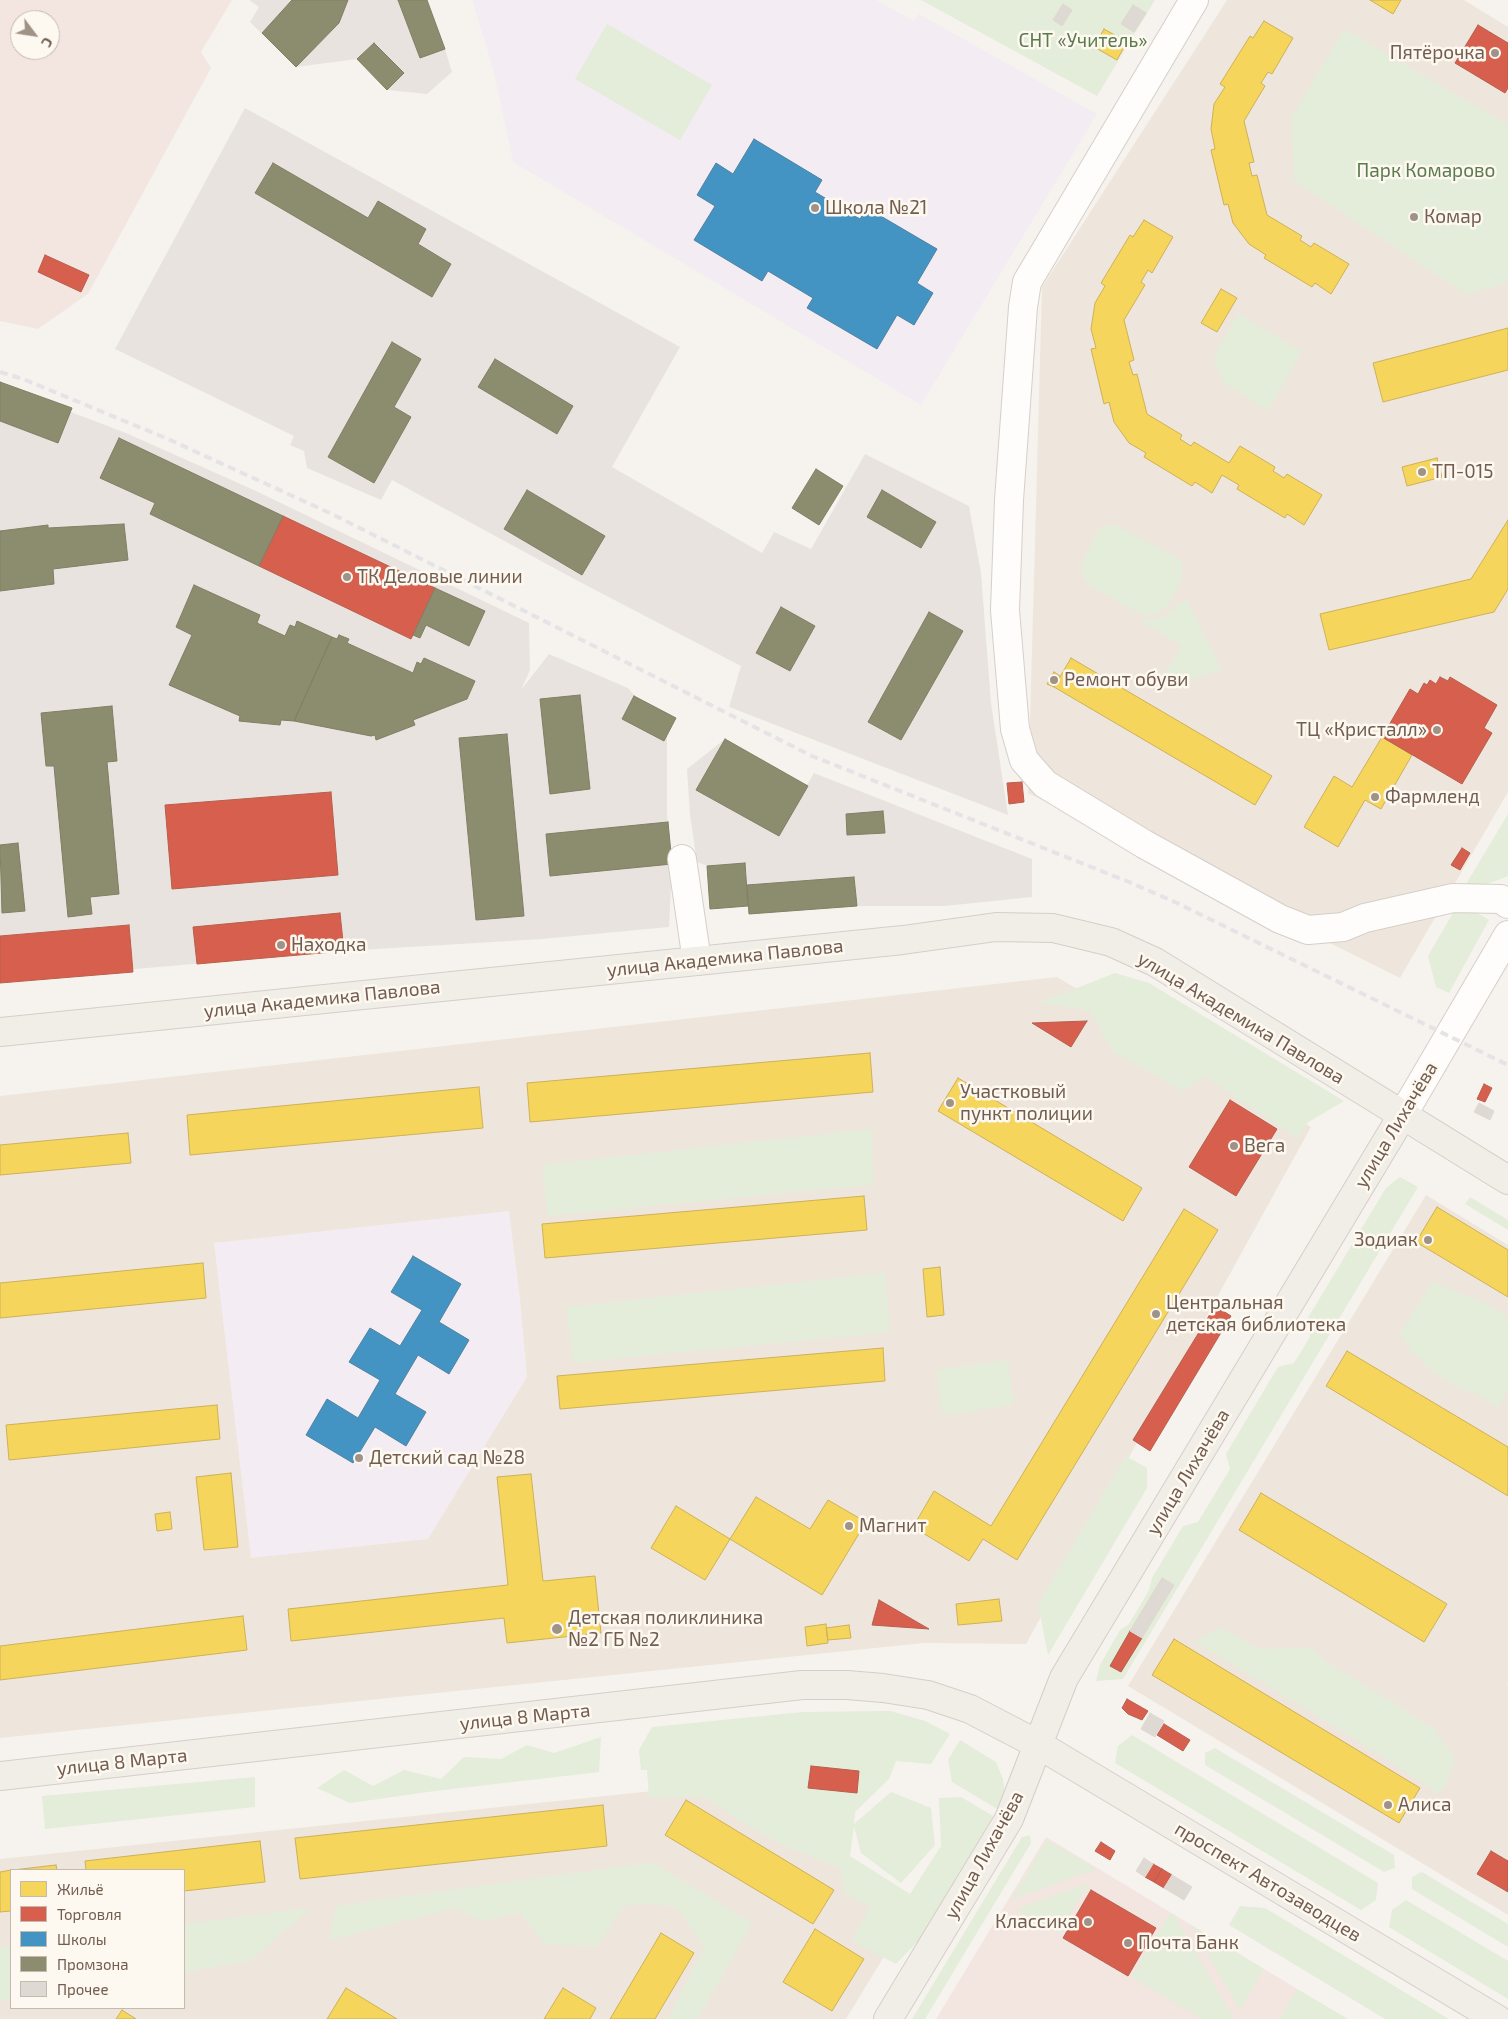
<!DOCTYPE html>
<meta charset="utf-8">
<style>
body{margin:0}
#map{position:relative;width:1508px;height:2019px;overflow:hidden;background:#f6f3ee;font-family:"Exo 2",sans-serif}
canvas{display:block}
.legend{position:absolute;left:10px;top:1869px;width:175px;height:140px;box-sizing:border-box;background:#fdf8f0;border:1px solid #c5bab0;margin:0;padding:6px 9px;list-style:none;font-size:15px;color:#725d50}
.legend li{display:flex;align-items:center;gap:10px;height:25px}
.legend b{width:25px;border:1px solid #c5bab0}
.north{position:absolute;left:10px;top:10px;width:50px;height:50px;box-sizing:border-box;background:#fdf8f0;border:1px solid #c5bab0;border-radius:50%;rotate:121deg;font-size:14px;font-weight:700;line-height:20px;text-align:center;color:#725d50}
.north::after{content:'';display:block;margin:auto;width:18px;height:22px;background:#a09287;clip-path:polygon(50% 0,100% 100%,50% 72%,0 100%)}
</style>
<div id="map">
<canvas width="1508" height="2019"></canvas>
<ul class="legend">
<li><b style="height:14px;background:#f6d55c"></b>Жильё</li>
<li><b style="height:14px;background:#d6604d"></b>Торговля</li>
<li><b style="height:14px;background:#4393c3"></b>Школы</li>
<li><b style="height:14px;background:#8c8c6e"></b>Промзона</li>
<li><b style="height:14px;background:#dfd9d4"></b>Прочее</li>
</ul>
<div class="north">С</div>
</div>
<script>
const ctx = document.querySelector('canvas').getContext('2d');
ctx.lineJoin = 'round';
function paint(path, color) {
  ctx.fillStyle = color;
  ctx.fill(path, 'evenodd');
}
function toPath(rows) {
  const path = new Path2D();
  for (const r of rows) {
    path.moveTo(r[0], r[1]);
    for (let i = 2; i < r.length; i += 2) path.lineTo(r[i], r[i + 1]);
  }
  return path;
}
function trace(path, color, width, dash) {
  ctx.strokeStyle = color;
  ctx.lineWidth = width;
  ctx.lineCap = dash ? 'butt' : 'round';
  ctx.setLineDash(dash || []);
  ctx.stroke(path);
}
function label(font, color, halo, rows, align = 'center') {
  ctx.font = font + ' "Exo 2",sans-serif';
  ctx.lineWidth = 5;
  ctx.setLineDash([]);
  ctx.textBaseline = 'middle';
  ctx.strokeStyle = halo;
  ctx.fillStyle = color;
  for (const [text, x, y, turn = 0] of rows) {
    ctx.save();
    ctx.translate(x, y);
    ctx.rotate((+turn || 0) * Math.PI / 180);
    ctx.textAlign = isNaN(turn) ? turn : align;
    if (halo) ctx.strokeText(text, 0, 0);
    ctx.fillText(text, 0, 0);
    ctx.restore();
  }
}
const residential = toPath([
 [1227,0,1464,0,1508,27,1508,792,1400,978,1028,793,1042,287],
 [1057,977,1311,1127,1026,1644,924,1643,0,1738,0,1096],
 [1426,1195,1508,1245,1508,1681,1507,1684,1508,1685,1508,1915,1128,1686],
 [701,1786,913,1909,846,2019,0,2019,0,1859],
 [11,1870,184,1870,184,2008,11,2008]
]);
const commercial = toPath([
 [0,0,232,0,201,52,211,68,88,294,38,329,0,321],
 [20,20,50,20,50,50,20,50],
 [1046,1837,1347,2019,936,2019]
]);
const industrial = toPath([
 [249,0,427,0,445,49,452,72,427,94,387,90,357,59,296,67,250,22,259,7],
 [245,108,680,347,612,467,762,553,774,532,811,549,865,454,969,506,981,573,991,703,1008,815,729,707,741,666,578,581,392,480,381,500,307,468,304,451,290,445,294,436,115,349],
 [0,385,126,433,254,490,529,623,530,670,521,690,549,654,628,688,635,696,676,718,667,735,667,815,672,864,669,927,542,939,344,951,124,970,121,925,0,936],
 [725,739,807,785,814,773,1032,859,1032,897,945,906,857,906,749,914,748,906,710,909,707,866,697,862,690,815,687,769]
]);
const education = toPath([
 [472,0,876,0,914,21,919,14,1097,114,921,405,513,162,494,72],
 [509,1211,520,1299,527,1377,428,1539,251,1558,214,1243]
]);
const green = toPath([
 [921,0,1155,0,1097,96],
 [607,24,712,85,680,140,575,79],
 [1344,29,1508,125,1508,283,1466,294,1294,181,1292,117],
 [1238,314,1302,351,1268,411,1223,382,1214,356],
 [1104,525,1117,526,1173,555,1182,563,1182,578,1169,604,1159,613,1144,616,1089,585,1082,577,1082,564,1096,533],
 [1186,598,1222,670,1180,683,1164,673,1182,646,1140,621,1163,617],
 [1508,814,1508,876,1482,886,1465,886],
 [1471,909,1489,920,1449,993,1436,987,1428,956,1454,911],
 [1115,973,1149,983,1344,1101,1307,1123,1298,1139,1205,1076,1183,1091,1113,1051,1090,1011,1039,1003],
 [872,1129,873,1185,548,1216,542,1165],
 [1400,1177,1418,1187,1123,1679,1096,1681,1100,1665,1120,1630,1128,1625,1135,1614,1149,1590,1152,1578,1183,1526,1198,1522,1230,1469,1226,1454,1278,1367,1294,1363,1310,1337,1306,1321,1386,1188],
 [1470,1197,1508,1220,1508,1230,1465,1204],
 [885,1273,890,1332,574,1363,566,1307],
 [1433,1282,1485,1303,1508,1317,1508,1390,1498,1407,1470,1390,1468,1393,1430,1370,1420,1358,1409,1352,1411,1348,1399,1334],
 [1008,1360,1014,1405,943,1415,936,1370],
 [1126,1456,1147,1468,1147,1488,1048,1655,1038,1604],
 [1219,1627,1259,1649,1312,1648,1325,1661,1392,1702,1435,1730,1455,1758,1446,1785,1438,1793,1371,1749,1195,1642],
 [890,1711,925,1721,950,1734,931,1764,896,1761,889,1779,855,1812,854,1824,891,1792,931,1808,935,1845,901,1883,861,1853,854,1826,850,1856,910,1894,941,1846,939,1798,961,1797,993,1816,920,1939,896,1964,852,1941,870,1907,844,1892,840,1868,787,1847,745,1824,705,1797,649,1798,647,1770,641,1770,639,1750,652,1727,803,1712],
 [1132,1735,1378,1883,1376,1900,1361,1910,1115,1763,1118,1746],
 [601,1737,599,1772,435,1791,350,1803,317,1788,344,1770,373,1786,404,1770,441,1779,464,1757,501,1759,527,1745,554,1753],
 [960,1740,996,1762,1003,1779,1006,1799,999,1810,952,1782,948,1760],
 [1215,1748,1394,1855,1395,1868,1384,1872,1205,1765,1205,1753],
 [255,1777,255,1807,45,1829,42,1796],
 [1030,1835,1031,1843,925,2019,912,2019,1022,1837],
 [1047,1840,1096,1869,1011,1900],
 [654,1863,752,1923,698,2019,668,2019,704,1947,676,1907,644,1903,624,1906,597,1947,545,1944,519,1913,481,1921,455,1908,329,1940,336,1906,632,1865],
 [1422,1872,1508,1924,1508,1947,1412,1889,1412,1877],
 [1089,1883,1058,1934,1016,1909],
 [1406,1900,1508,1961,1508,1999,1389,1927,1392,1910],
 [1240,1906,1265,1908,1449,2019,1385,2019,1229,1925],
 [311,1908,250,1961,184,1972,184,1924],
 [1170,1913,1174,1915,1234,2019,1202,2019,1131,1977],
 [1190,1925,1264,1969,1240,2010],
 [11,1946,11,1999,0,2001,0,1947],
 [1297,1989,1348,2019,1279,2019]
]);
const homes = toPath([
 [1370,0,1401,0,1393,14,1370,0],
 [1264,21,1293,38,1272,74,1268,72,1261,83,1265,86,1244,121,1254,162,1249,163,1252,176,1257,175,1267,215,1302,236,1300,240,1311,247,1314,243,1349,264,1331,294,1315,283,1312,287,1264,258,1266,255,1249,244,1233,223,1228,204,1224,205,1211,150,1215,149,1211,129,1214,104,1225,87,1220,84,1250,36,1253,38,1264,21],
 [1104,29,1127,42,1117,60,1094,47,1104,29],
 [1144,220,1173,237,1152,273,1148,270,1141,282,1145,285,1124,320,1134,360,1129,362,1133,375,1137,374,1147,414,1182,435,1180,439,1191,446,1194,442,1229,463,1240,446,1275,467,1273,471,1284,478,1287,474,1322,495,1304,525,1287,514,1285,518,1237,489,1239,485,1222,475,1212,493,1195,482,1192,486,1144,457,1146,453,1129,443,1114,422,1109,402,1104,404,1091,349,1096,348,1091,329,1095,303,1105,286,1101,283,1130,235,1133,237,1144,220],
 [1221,289,1237,298,1217,332,1201,323,1221,289],
 [1508,328,1508,370,1383,402,1373,363,1508,328],
 [1437,458,1442,477,1407,486,1402,467,1437,458],
 [1508,520,1508,589,1494,612,1329,650,1320,614,1471,579,1508,520],
 [1071,658,1272,776,1255,805,1054,687,1071,658],
 [1054,672,1060,676,1054,687,1047,684,1054,672],
 [1382,737,1412,755,1381,809,1365,800,1338,847,1304,827,1334,776,1352,787,1382,737],
 [870,1053,873,1092,530,1122,527,1083,870,1053],
 [958,1078,1142,1188,1123,1221,938,1111,958,1078],
 [479,1087,483,1128,190,1155,187,1115,479,1087],
 [128,1133,131,1163,0,1175,0,1145,128,1133],
 [864,1196,867,1230,545,1258,542,1224,864,1196],
 [1437,1207,1508,1250,1508,1297,1416,1242,1437,1207],
 [1184,1209,1218,1230,1017,1560,983,1539,969,1561,913,1527,934,1491,991,1526,1184,1209],
 [203,1263,206,1298,0,1318,0,1283,203,1263],
 [940,1267,944,1315,927,1317,923,1269,940,1267],
 [883,1348,885,1381,560,1409,557,1376,883,1348],
 [1347,1351,1508,1447,1508,1496,1326,1386,1347,1351],
 [217,1405,220,1439,9,1460,6,1425,217,1405],
 [231,1473,238,1547,204,1550,196,1477,231,1473],
 [531,1474,543,1581,595,1576,601,1633,507,1643,504,1618,291,1641,288,1609,508,1585,497,1477,531,1474],
 [1261,1493,1447,1604,1424,1642,1239,1530,1261,1493],
 [756,1497,810,1529,828,1500,866,1522,822,1595,730,1539,756,1497],
 [676,1506,730,1539,705,1580,651,1548,676,1506],
 [170,1512,172,1529,157,1531,155,1514,170,1512],
 [999,1599,1002,1621,958,1625,956,1604,999,1599],
 [243,1616,247,1650,0,1680,0,1646,243,1616],
 [826,1624,828,1643,807,1646,805,1627,826,1624],
 [849,1625,851,1638,828,1640,826,1628,849,1625],
 [1174,1639,1420,1788,1399,1823,1152,1675,1174,1639],
 [686,1800,834,1890,813,1924,665,1835,686,1800],
 [603,1805,607,1846,300,1879,295,1838,603,1805],
 [260,1841,265,1882,184,1891,184,1870,86,1870,85,1861,260,1841],
 [56,1865,57,1870,13,1870,56,1865],
 [11,1870,11,1911,0,1912,0,1872,11,1870],
 [815,1929,864,1959,832,2011,783,1982,815,1929],
 [661,1933,694,1953,655,2019,610,2019,661,1933],
 [346,1988,397,2019,327,2019,346,1988],
 [563,1988,596,2008,590,2019,544,2019,563,1988],
 [122,2010,136,2019,116,2019,122,2010]
]);
const shops = toPath([
 [1478,25,1508,43,1508,88,1505,93,1455,63,1478,25],
 [45,255,89,275,81,292,38,272,45,255],
 [283,516,435,588,411,639,259,566,283,516],
 [1440,677,1448,681,1450,677,1497,705,1484,728,1492,733,1462,784,1382,737,1410,689,1418,694,1424,683,1427,685,1430,680,1436,684,1440,677],
 [1022,782,1024,802,1009,804,1007,783,1022,782],
 [331,792,338,875,172,889,165,805,331,792],
 [1462,848,1470,853,1460,870,1451,865,1462,848],
 [340,913,344,951,197,964,193,927,340,913],
 [129,925,133,972,0,983,0,936,129,925],
 [1087,1021,1071,1047,1032,1023,1087,1021],
 [1484,1084,1492,1088,1485,1102,1477,1099,1484,1084],
 [1230,1100,1277,1129,1236,1196,1189,1167,1230,1100],
 [1215,1306,1231,1316,1150,1451,1133,1440,1215,1306],
 [879,1600,929,1629,872,1625,879,1600],
 [1130,1631,1142,1638,1121,1672,1110,1666,1130,1631],
 [1127,1699,1148,1711,1142,1720,1128,1714,1122,1708,1127,1699],
 [1164,1724,1190,1740,1183,1751,1157,1735,1164,1724],
 [811,1766,859,1771,857,1793,808,1788,811,1766],
 [1101,1842,1115,1851,1110,1860,1095,1851,1101,1842],
 [1491,1851,1508,1861,1508,1892,1477,1874,1491,1851],
 [1153,1864,1162,1869,1154,1882,1145,1877,1153,1864],
 [1162,1869,1172,1875,1164,1888,1154,1882,1162,1869],
 [1091,1890,1156,1928,1128,1976,1063,1938,1091,1890]
]);
const schools = toPath([
 [754,139,822,180,815,192,860,219,867,208,937,249,917,283,933,293,914,325,897,315,877,349,807,308,813,298,768,271,762,281,694,240,715,206,697,195,716,163,733,174,754,139],
 [413,1256,461,1284,439,1322,469,1340,449,1374,418,1355,395,1394,426,1412,406,1446,375,1427,353,1463,306,1435,327,1399,358,1418,380,1380,349,1362,370,1328,400,1346,422,1310,391,1292,413,1256]
]);
const industry = toPath([
 [292,0,348,0,339,23,296,67,262,33,292,0],
 [398,0,427,0,445,49,420,58,398,0],
 [374,43,404,73,387,90,357,59,374,43],
 [273,163,368,218,378,201,426,229,418,244,451,264,432,297,255,193,273,163],
 [392,342,421,359,394,407,411,417,374,483,328,457,392,342],
 [495,359,573,406,557,434,478,387,495,359],
 [0,382,72,408,58,443,0,421,0,382],
 [119,438,283,516,259,566,150,514,155,503,100,478,119,438],
 [816,469,843,486,819,525,792,508,816,469],
 [527,490,605,536,582,575,504,529,527,490],
 [882,490,936,522,921,548,867,517,882,490],
 [124,524,128,560,53,569,54,584,0,591,0,531,48,525,48,528,124,524],
 [194,585,260,615,257,623,285,636,290,625,295,627,297,621,332,637,294,721,281,720,280,725,239,721,240,716,169,685,192,635,176,627,194,585],
 [435,588,485,611,469,646,426,625,420,638,413,635,435,588],
 [781,607,815,626,790,671,756,653,781,607],
 [929,612,963,631,901,740,868,722,929,612],
 [339,635,349,639,347,643,413,673,417,662,421,664,424,658,475,681,467,699,413,720,415,725,376,740,375,735,371,736,294,721,332,637,337,639,339,635],
 [580,695,590,789,550,794,540,699,580,695],
 [634,696,676,718,664,741,622,719,634,696],
 [112,706,117,761,107,762,119,894,90,897,92,914,68,917,54,766,46,766,41,713,112,706],
 [507,734,524,916,476,920,459,738,507,734],
 [725,739,808,786,779,836,696,790,725,739],
 [883,811,885,833,847,835,846,814,883,811],
 [668,822,672,864,550,876,546,834,668,822],
 [18,843,25,911,2,913,0,845,18,843],
 [745,863,748,906,710,909,707,866,745,863],
 [854,877,857,906,749,914,747,885,854,877]
]);
const building = toPath([
 [1063,4,1072,10,1062,26,1053,20,1063,4],
 [1133,5,1146,13,1134,32,1121,24,1133,5],
 [1479,1103,1494,1111,1490,1120,1474,1112,1479,1103],
 [1162,1578,1174,1585,1154,1618,1142,1611,1162,1578],
 [1142,1611,1154,1618,1142,1638,1130,1631,1142,1611],
 [1150,1713,1164,1721,1155,1737,1141,1729,1150,1713],
 [1144,1858,1153,1864,1145,1877,1136,1871,1144,1858],
 [1172,1875,1192,1887,1184,1900,1164,1888,1172,1875]
]);
const minor = toPath([
 [1194,0,1027,282,1023,307,1009,500,1005,610,1015,729,1024,760,1045,784,1144,844,1280,919,1308,930,1343,927,1365,918,1453,898,1501,899,1508,904],
 [682,859,697,961],
 [1402,1116,1508,935]
]);
const major = toPath([
 [0,1032,903,940,996,927,1053,928,1111,942,1155,962,1508,1180],
 [0,1776,802,1685,847,1685,883,1688,928,1695,970,1709,1039,1745,1497,2019],
 [888,2019,1009,1819,1064,1678,1402,1116]
]);
const rail = toPath([
 [0,372,23,379,168,439,332,514,812,756,1129,882,1177,903,1508,1065]
]);
const markers = [
 [1495,53,5,"#a09287"],
 [815,208,5,"#a09287"],
 [1414,217,5,"#a09287"],
 [1422,472,5,"#a09287"],
 [347,577,5,"#a09287"],
 [1054,680,5,"#a09287"],
 [1437,730,5,"#a09287"],
 [1375,797,5,"#a09287"],
 [281,945,5,"#a09287"],
 [950,1103,5,"#a09287"],
 [1234,1146,5,"#a09287"],
 [1428,1240,5,"#a09287"],
 [1156,1314,5,"#a09287"],
 [359,1458,5,"#a09287"],
 [849,1526,5,"#a09287"],
 [557,1629,6,"#a09287"],
 [1388,1805,5,"#a09287"],
 [1088,1922,5,"#a09287"],
 [1128,1943,5,"#a09287"]
];
const parkNames = [
 ["СНТ «Учитель»",1083,41],
 ["Парк Комарово",1426,171]
];
const poiNames = [
 ["Пятёрочка",1485,53,"right"],
 ["Школа №21",825,208],
 ["Комар",1424,217],
 ["ТП-015",1432,472],
 ["ТК Деловые линии",357,577],
 ["Ремонт обуви",1064,680],
 ["ТЦ «Кристалл»",1427,730,"right"],
 ["Фармленд",1385,797],
 ["Находка",291,945],
 ["Участковый",960,1092],
 ["пункт полиции",960,1114],
 ["Вега",1244,1146],
 ["Зодиак",1418,1240,"right"],
 ["Центральная",1166,1303],
 ["детская библиотека",1166,1325],
 ["Детский сад №28",369,1458],
 ["Магнит",859,1526],
 ["Детская поликлиника",568,1618],
 ["№2 ГБ №2",568,1640],
 ["Алиса",1398,1805],
 ["Классика",1078,1922,"right"],
 ["Почта Банк",1138,1943]
];
const streetNames = [
 ["улица Академика Павлова",725,958,-6],
 ["улица Академика Павлова",322,999,-6],
 ["улица Академика Павлова",1241,1018,31],
 ["улица Лихачёва",1396,1125,-59],
 ["улица Лихачёва",1188,1472,-59],
 ["улица 8 Марта",525,1717,-6],
 ["улица 8 Марта",122,1762,-6],
 ["улица Лихачёва",984,1855,-61],
 ["проспект Автозаводцев",1268,1882,31]
];
paint(residential, '#eee6dc');
paint(commercial, '#f3e6e0');
paint(industrial, '#e8e3de');
paint(education, '#f3ecf3');
paint(green, '#e4ecda');
paint(homes, '#f6d55c');
trace(homes, '#ceb158', 1);
paint(shops, '#d6604d');
trace(shops, '#b85f4e', 1);
paint(schools, '#4393c3');
trace(schools, '#5183a0', 1);
paint(industry, '#8c8c6e');
trace(industry, '#847e65', 1);
paint(building, '#dfd9d4');
trace(building, '#dfd8d1', 1);
trace(minor, '#d4cfc9', 30);
trace(major, '#d5cec8', 30);
trace(minor, '#fefdfc', 28);
trace(major, '#f1ede7', 28);
trace(rail, '#e5e3e6', 4, [8, 5]);
for (const [x, y, r, color] of markers) {
  const dot = new Path2D();
  dot.arc(x, y, r, 0, 2 * Math.PI);
  ctx.fillStyle = color;
  ctx.fill(dot);
  trace(dot, '#fdf8f0', 2);
}
label('19px', '#5a7b4d', '#fdf8f0', parkNames);
label('19px', '#725d50', '#fdf8f0', poiNames, 'left');
label('19px', '#725d50', '#fdf8f0', streetNames);
</script>
